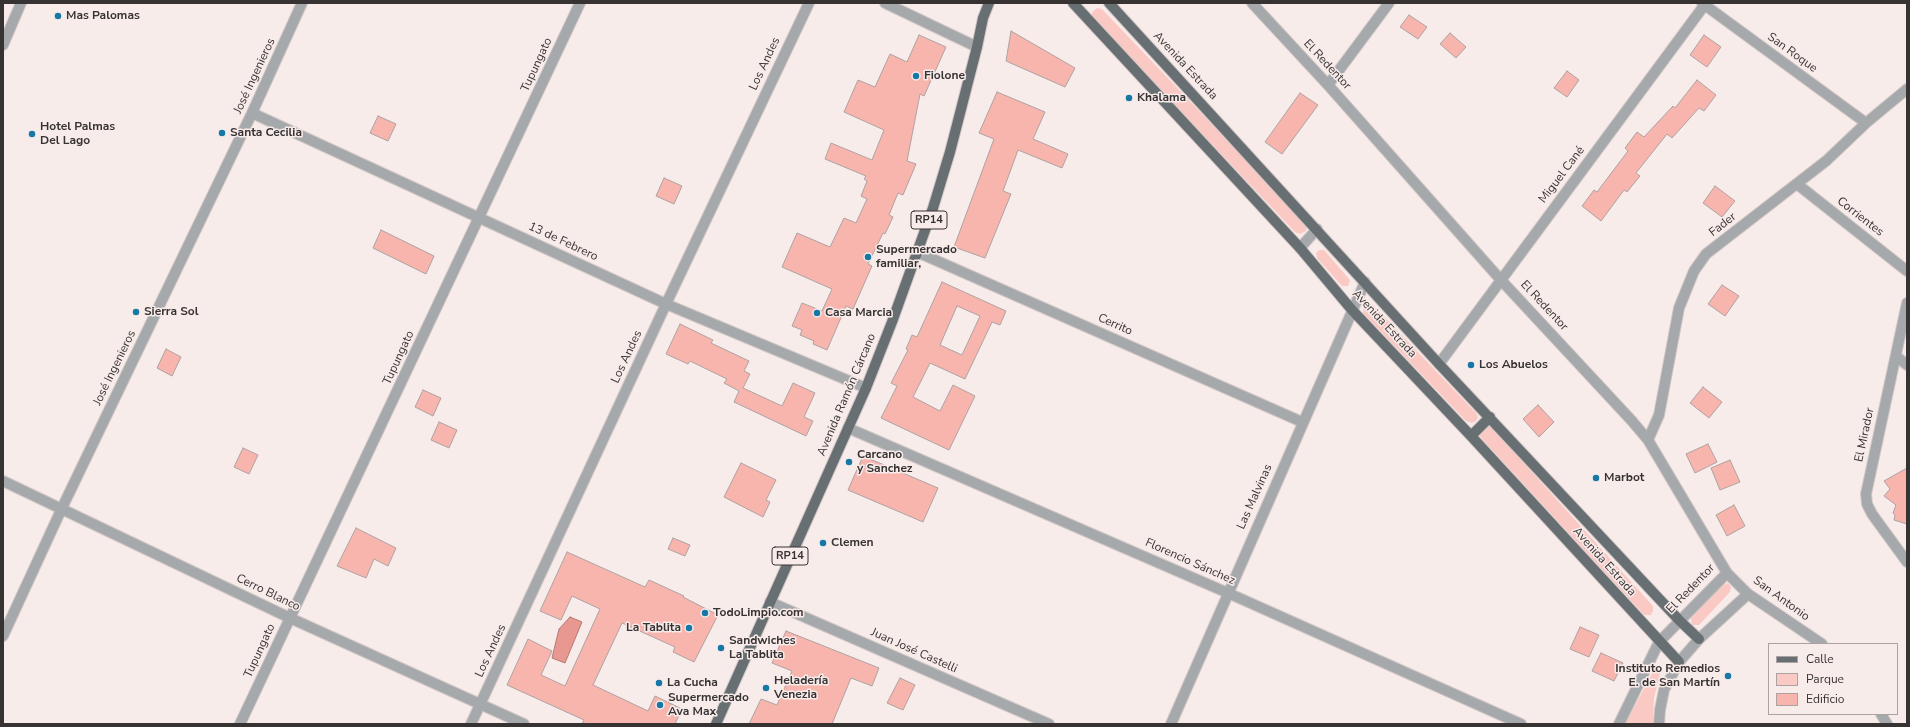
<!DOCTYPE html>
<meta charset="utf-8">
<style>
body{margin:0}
#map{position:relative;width:1910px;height:727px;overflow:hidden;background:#f8eceb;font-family:"Nunito Sans",sans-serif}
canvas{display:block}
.frame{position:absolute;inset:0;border:4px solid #383333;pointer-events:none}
.legend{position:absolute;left:1768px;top:643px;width:130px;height:72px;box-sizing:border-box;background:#f8eceb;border:1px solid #aba2a1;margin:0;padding:5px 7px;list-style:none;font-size:12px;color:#383333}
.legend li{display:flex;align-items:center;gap:8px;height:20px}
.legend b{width:20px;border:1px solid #aba2a1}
</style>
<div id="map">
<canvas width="1910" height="727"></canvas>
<div class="frame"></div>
<ul class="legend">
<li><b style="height:5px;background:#686f73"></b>Calle</li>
<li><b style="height:11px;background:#fbc9c4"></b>Parque</li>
<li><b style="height:11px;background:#f7b5ae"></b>Edificio</li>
</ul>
</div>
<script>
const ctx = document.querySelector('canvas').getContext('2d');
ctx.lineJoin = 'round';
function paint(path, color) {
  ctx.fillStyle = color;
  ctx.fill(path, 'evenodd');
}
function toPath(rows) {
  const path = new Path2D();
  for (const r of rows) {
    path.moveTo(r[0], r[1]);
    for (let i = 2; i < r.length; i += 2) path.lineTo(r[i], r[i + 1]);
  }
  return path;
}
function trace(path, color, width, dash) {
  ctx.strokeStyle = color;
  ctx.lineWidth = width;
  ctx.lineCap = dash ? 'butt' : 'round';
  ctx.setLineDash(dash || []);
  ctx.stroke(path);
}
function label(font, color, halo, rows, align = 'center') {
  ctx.font = font + ' "Nunito Sans",sans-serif';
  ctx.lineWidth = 3;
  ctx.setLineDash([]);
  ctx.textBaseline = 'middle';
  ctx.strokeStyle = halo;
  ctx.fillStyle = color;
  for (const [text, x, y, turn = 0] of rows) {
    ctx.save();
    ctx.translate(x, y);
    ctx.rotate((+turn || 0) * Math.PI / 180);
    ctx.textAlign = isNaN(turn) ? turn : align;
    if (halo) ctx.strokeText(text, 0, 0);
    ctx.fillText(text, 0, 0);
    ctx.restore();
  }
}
const green = toPath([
 [1097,8,1102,9,1305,222,1307,226,1306,231,1300,234,1295,232,1092,18,1092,12],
 [1319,250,1324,250,1350,280,1348,286,1342,286,1317,258,1316,253],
 [1369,304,1373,305,1476,413,1478,417,1476,421,1472,423,1466,421,1363,313,1364,307],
 [1488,426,1492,428,1653,606,1653,611,1651,615,1644,615,1481,438,1479,433],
 [1728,583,1731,587,1730,592,1699,625,1692,625,1691,618,1722,585],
 [1656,666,1661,670,1654,698,1653,724,1625,724]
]);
const water = toPath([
 [570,617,582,622,565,663,552,658,559,629,570,617]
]);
const building = toPath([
 [1409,15,1427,27,1418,39,1400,27,1409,15],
 [1011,31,1075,68,1065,87,1006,61,1011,31],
 [1450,33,1466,47,1456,58,1440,44,1450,33],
 [919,35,946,47,924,96,920,94,907,161,916,164,903,195,898,193,889,215,893,217,885,234,883,233,868,264,872,266,853,309,846,306,827,350,813,344,814,341,800,335,802,330,792,326,802,303,822,311,832,289,782,267,797,233,830,247,844,218,856,223,867,199,861,196,867,181,864,179,866,176,825,159,831,143,872,160,884,130,844,112,858,80,875,87,890,54,907,62,919,35],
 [1704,35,1721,47,1707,67,1690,55,1704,35],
 [1567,71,1579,80,1567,97,1554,88,1567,71],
 [1697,80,1716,95,1704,111,1699,108,1672,138,1667,134,1636,173,1640,176,1627,192,1624,190,1601,221,1582,206,1594,190,1597,192,1628,151,1625,148,1637,132,1644,137,1673,106,1675,108,1697,80],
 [997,92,1045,112,1033,139,1068,154,1062,168,1018,150,1003,191,1011,194,985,258,954,247,994,139,979,133,997,92],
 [1300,93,1318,105,1282,154,1265,142,1300,93],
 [378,116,396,124,388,141,370,133,378,116],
 [664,178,682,186,674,204,656,196,664,178],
 [1715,186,1735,201,1722,217,1703,203,1715,186],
 [381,230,434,256,426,274,373,248,381,230],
 [942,282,1006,311,1000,325,992,322,965,379,930,363,913,397,940,411,953,385,975,396,949,450,881,418,897,386,891,383,908,350,906,349,912,335,917,337,942,282],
 [957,306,980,316,962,355,940,345,957,306],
 [1722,285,1739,296,1725,316,1708,304,1722,285],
 [680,324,713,340,711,343,749,361,744,371,750,374,743,388,782,406,793,383,815,393,804,417,813,421,806,436,734,402,739,391,724,383,727,379,690,361,688,364,666,354,680,324],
 [166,349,181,357,172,376,157,368,166,349],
 [1703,387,1722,402,1709,418,1690,403,1703,387],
 [423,390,441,398,433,416,415,407,423,390],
 [1538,405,1554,422,1539,437,1523,419,1538,405],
 [439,422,457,430,449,448,431,440,439,422],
 [1708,444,1717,462,1695,473,1686,454,1708,444],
 [243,448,258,455,249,474,234,467,243,448],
 [863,456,938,488,923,522,848,490,863,456],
 [1730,460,1740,482,1720,490,1711,468,1730,460],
 [741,463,776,480,766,500,770,502,763,517,724,497,741,463],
 [1907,468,1907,524,1894,520,1895,515,1893,513,1896,505,1884,496,1890,489,1884,481,1907,468],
 [1734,505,1745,526,1727,536,1716,515,1734,505],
 [356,528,396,548,388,566,374,559,366,578,337,566,356,528],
 [673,538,690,545,685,556,668,549,673,538],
 [567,552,645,587,649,580,684,596,683,597,718,615,694,662,673,652,675,647,622,623,593,685,648,711,655,696,682,709,675,724,582,724,584,720,507,685,528,639,552,651,541,675,565,686,600,609,572,596,561,620,540,611,567,552],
 [1580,627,1599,635,1589,657,1570,649,1580,627],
 [786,631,879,668,872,686,851,678,832,724,749,724,761,699,777,705,792,671,772,663,786,631],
 [1601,653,1623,663,1614,681,1592,671,1601,653],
 [900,678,915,685,903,710,887,703,900,678]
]);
const minor = toPath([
 [885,3,977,47],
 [1252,3,1328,85,1500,279,1632,421,1648,440,1727,573,1748,594,1822,644],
 [1702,3,1866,123],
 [3,45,21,3],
 [1328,85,1389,3],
 [252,113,666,304,866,388],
 [1797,184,1907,271],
 [1300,248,1317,229],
 [917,252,1302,422],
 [1907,303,1866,494,1867,504,1872,514,1907,562],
 [1896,356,1907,365],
 [1439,364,1706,3],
 [848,428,1228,593,1521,724],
 [1648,440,1659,415,1679,308,1694,271,1706,254,1826,161,1866,123,1907,89],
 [3,481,290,618,524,724],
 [770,602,1049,724],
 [3,636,62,508,252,113,302,3],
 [1881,714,1887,724],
 [240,724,580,3],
 [471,724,666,304,809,3],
 [1171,724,1365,282],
 [1619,724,1659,642,1727,573],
 [1659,724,1660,710,1664,690,1679,662,1699,639,1748,594]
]);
const major = toPath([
 [1073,3,1300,248,1352,310,1471,436,1679,662],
 [1109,3,1439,364,1679,620,1699,639],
 [1471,436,1490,417],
 [716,724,866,388,892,322,933,208,950,152,977,47,983,18,989,3]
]);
const markers = [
 [58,16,4,"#1778a5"],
 [916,76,4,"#1778a5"],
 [1129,98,4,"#1778a5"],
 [222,133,4,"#1778a5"],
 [32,134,4,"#1778a5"],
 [868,257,4,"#1778a5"],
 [136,312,4,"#1778a5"],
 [817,313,4,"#1778a5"],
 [1471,365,4,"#1778a5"],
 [849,462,4,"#1778a5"],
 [1596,478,4,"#1778a5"],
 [823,543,4,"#1778a5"],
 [705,613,4,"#1778a5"],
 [689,628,4,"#1778a5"],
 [721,648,4,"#1778a5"],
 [1728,676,4,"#1778a5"],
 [659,683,4,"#1778a5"],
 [766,688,4,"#1778a5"],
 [660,705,4,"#1778a5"]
];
const shields = [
 [929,220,36],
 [790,556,36]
];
const shieldNames = [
 ["RP14",929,220],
 ["RP14",790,556]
];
const poiNames = [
 ["Mas Palomas",66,16],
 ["Fiolone",924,76],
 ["Khalama",1137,98],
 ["Hotel Palmas",40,127],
 ["Del Lago",40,141],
 ["Santa Cecilia",230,133],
 ["Supermercado",876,250],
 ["familiar,",876,264],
 ["Sierra Sol",144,312],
 ["Casa Marcia",825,313],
 ["Los Abuelos",1479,365],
 ["Carcano",857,455],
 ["y Sanchez",857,469],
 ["Marbot",1604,478],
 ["Clemen",831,543],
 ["TodoLimpio.com",713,613],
 ["La Tablita",681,628,"right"],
 ["Sandwiches",729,641],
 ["La Tablita",729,655],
 ["Instituto Remedios",1720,669,"right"],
 ["E. de San Martín",1720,683,"right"],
 ["Heladería",774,681],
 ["Venezia",774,695],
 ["La Cucha",667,683],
 ["Supermercado",668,698],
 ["Ava Max",668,712]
];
const streetNames = [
 ["San Roque",1792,53,36],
 ["Los Andes",765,64,-65],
 ["Tupungato",537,65,-65],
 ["El Redentor",1327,65,47],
 ["Avenida Estrada",1185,66,47],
 ["José Ingenieros",255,76,-65],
 ["Miguel Cané",1562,175,-53],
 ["Corrientes",1860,217,38],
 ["Fader",1723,225,-38],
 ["13 de Febrero",563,242,25],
 ["El Redentor",1544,306,47],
 ["Avenida Estrada",1384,324,47],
 ["Cerrito",1115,325,24],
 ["Los Andes",627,357,-65],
 ["Tupungato",399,358,-65],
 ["José Ingenieros",115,368,-64],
 ["Avenida Ramón Cárcano",847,395,-67],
 ["El Mirador",1865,435,-78],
 ["Las Malvinas",1255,497,-66],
 ["Florencio Sánchez",1190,562,24],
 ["Avenida Estrada",1604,562,48],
 ["El Redentor",1691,589,-46],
 ["Cerro Blanco",268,593,26],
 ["San Antonio",1781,599,36],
 ["Tupungato",260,651,-65],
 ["Los Andes",491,651,-65],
 ["Juan José Castelli",914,651,24]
];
paint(green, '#fbc9c4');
paint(water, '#e89890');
trace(water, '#b37a74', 1);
paint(building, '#f7b5ae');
trace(building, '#ada2a1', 1);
trace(minor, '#d2c7c6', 12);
trace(major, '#d2c7c6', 12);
trace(minor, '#a5a9ab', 10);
trace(major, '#686f73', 10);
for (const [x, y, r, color] of markers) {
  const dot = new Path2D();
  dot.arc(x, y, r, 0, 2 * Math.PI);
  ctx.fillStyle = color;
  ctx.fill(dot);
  trace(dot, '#f8eceb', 1.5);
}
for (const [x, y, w] of shields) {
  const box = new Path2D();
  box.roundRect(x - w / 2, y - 9, w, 18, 3);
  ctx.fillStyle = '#f8eceb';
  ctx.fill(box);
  trace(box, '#383333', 1);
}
label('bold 11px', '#383333', null, shieldNames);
label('bold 12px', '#383333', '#f8eceb', poiNames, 'left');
label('12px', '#383333', '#f8eceb', streetNames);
</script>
